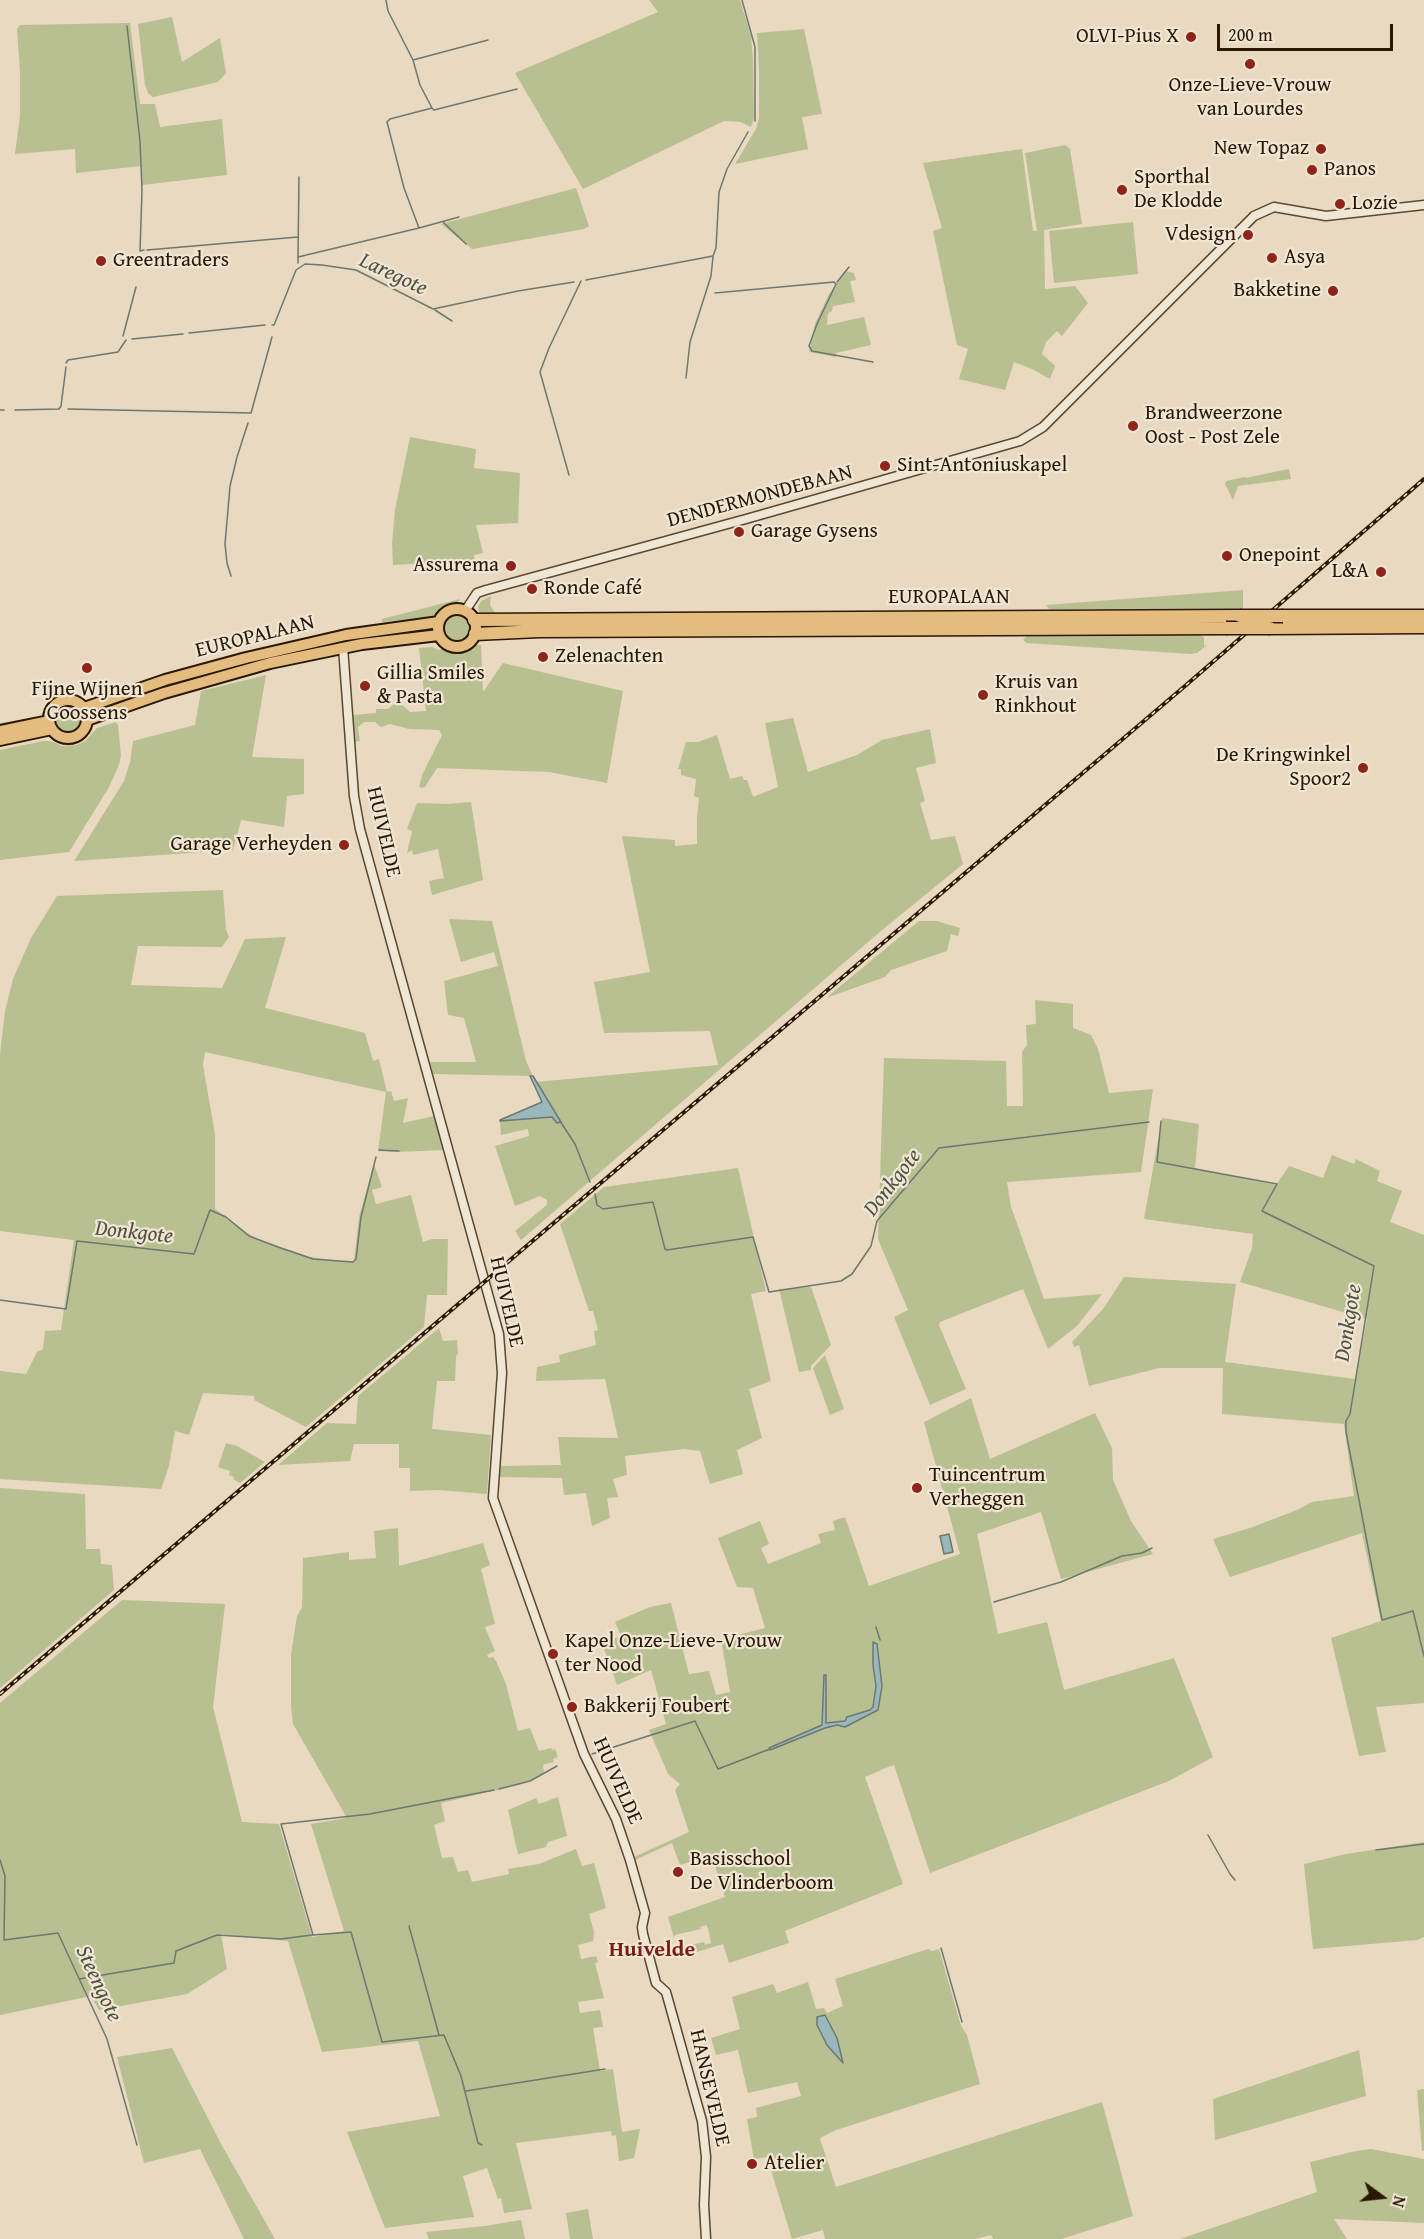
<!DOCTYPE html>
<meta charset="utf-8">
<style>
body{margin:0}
#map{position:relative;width:1424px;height:2239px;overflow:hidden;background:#e8d9c0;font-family:"Gentium Book Plus",serif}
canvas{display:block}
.north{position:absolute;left:1352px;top:2167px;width:60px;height:60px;-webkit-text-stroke:4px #f0e6d6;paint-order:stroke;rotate:105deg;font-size:16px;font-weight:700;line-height:24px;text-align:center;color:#2a1800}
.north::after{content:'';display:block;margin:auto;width:21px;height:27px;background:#2a1800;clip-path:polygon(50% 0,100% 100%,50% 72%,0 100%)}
.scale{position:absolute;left:1217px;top:24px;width:176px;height:27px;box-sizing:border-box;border:3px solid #2a1800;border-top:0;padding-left:8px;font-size:18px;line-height:21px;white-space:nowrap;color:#2a1800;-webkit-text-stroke:4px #f0e6d6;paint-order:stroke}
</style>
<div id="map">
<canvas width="1424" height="2239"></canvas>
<div class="north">N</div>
<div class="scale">200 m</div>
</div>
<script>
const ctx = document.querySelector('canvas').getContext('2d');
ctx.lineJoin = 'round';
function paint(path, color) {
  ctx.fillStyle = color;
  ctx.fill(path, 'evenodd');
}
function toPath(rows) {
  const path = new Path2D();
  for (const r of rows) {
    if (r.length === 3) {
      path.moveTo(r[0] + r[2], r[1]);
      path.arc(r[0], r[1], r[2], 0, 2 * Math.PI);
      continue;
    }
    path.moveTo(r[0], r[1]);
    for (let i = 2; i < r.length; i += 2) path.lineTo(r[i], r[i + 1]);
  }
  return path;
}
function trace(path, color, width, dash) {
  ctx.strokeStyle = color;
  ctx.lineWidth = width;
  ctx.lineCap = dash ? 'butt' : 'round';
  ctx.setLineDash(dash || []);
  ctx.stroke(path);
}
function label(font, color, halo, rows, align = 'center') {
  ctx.font = font + ' "Gentium Book Plus",serif';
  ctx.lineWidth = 4.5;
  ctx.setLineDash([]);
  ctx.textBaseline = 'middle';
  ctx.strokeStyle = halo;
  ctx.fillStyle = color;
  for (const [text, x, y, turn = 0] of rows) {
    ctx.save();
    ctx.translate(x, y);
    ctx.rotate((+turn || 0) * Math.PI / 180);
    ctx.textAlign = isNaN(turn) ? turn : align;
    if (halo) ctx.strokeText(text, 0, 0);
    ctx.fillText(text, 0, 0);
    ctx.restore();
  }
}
const green = toPath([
 [649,0,740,0,751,36,753,60,754,118,751,127,741,122,724,121,583,189,515,73,658,12],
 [172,17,182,62,220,38,226,73,218,82,153,97,148,93,145,85,138,24],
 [130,23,140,104,155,104,160,127,222,119,227,175,142,185,141,166,76,173,75,149,15,154,20,116,20,71,17,29,20,25],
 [804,29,822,114,802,117,808,149,735,164,756,129,759,118,759,70,757,33],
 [1065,145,1070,149,1082,224,1044,230,1045,289,1075,286,1088,303,1062,336,1057,331,1046,342,1042,354,1055,366,1050,379,1032,369,1014,362,1005,390,959,379,968,349,957,345,933,231,942,228,923,163,1022,149,1033,231,1037,231,1025,153],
 [576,188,589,226,584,229,472,249,441,224],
 [1133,222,1138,274,1054,283,1049,231],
 [845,271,854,273,856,280,850,281,855,302,833,306,832,311,828,313,827,325,864,317,871,345,836,353,836,357,809,352,815,324,829,294],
 [410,437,476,449,474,468,520,473,518,523,476,525,483,553,474,555,475,560,393,565,392,543,395,510],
 [1289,469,1291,479,1238,486,1233,500,1225,484,1226,481,1245,477,1245,478],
 [1243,590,1243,608,1230,609,1049,609,1046,605],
 [491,596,490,605,495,613,479,613,478,607,481,601],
 [460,599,457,603,443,607,432,617,382,622,382,619],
 [457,628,13],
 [429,628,429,632,381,638,96,713,94,709,186,678,323,643],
 [1198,635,1204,637,1204,646,1207,645,1197,653,1191,654,1027,643,1023,640,1026,636,1031,636],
 [476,642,477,645,481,645,483,692,503,663,623,691,607,783,549,772,437,768,425,787,421,788,419,786,423,773,442,735,439,730,409,729,390,724,381,727,375,722,364,722,358,727,360,741,355,742,353,715,376,713,376,709,388,709,398,701,410,712,426,711,419,648,432,647,439,650,443,648,456,652,471,648],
 [266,675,252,757,304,759,304,794,287,796,284,827,241,820,233,850,74,861,124,781,130,762,133,741,195,725,201,691],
 [68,719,13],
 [793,718,808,772,857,755,882,740,930,729,936,763,916,768,925,801,920,803,931,840,955,836,963,864,881,931,521,1240,515,1231,547,1205,547,1200,540,1196,515,1206,495,1146,529,1136,528,1129,501,1135,500,1121,552,1117,557,1123,561,1122,536,1082,718,1065,710,1031,604,1033,594,982,650,972,622,836,675,840,675,846,697,844,697,817,699,798,694,796,696,779,681,775,681,769,678,769,686,742,698,742,717,735,730,779,742,776,744,780,747,780,753,797,778,787,765,723],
 [116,722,118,725,121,755,119,765,109,787,69,852,0,860,0,750,43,741,51,741,62,746,77,745,85,741,97,728],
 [471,802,483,880,432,895,429,881,444,878,438,849,413,855,412,850,407,853,412,831,407,829,417,803,448,804],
 [223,890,226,929,229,937,222,947,138,946,131,985,222,988,245,939,286,937,265,1008,365,1033,373,1061,379,1059,387,1092,391,1091,394,1101,408,1098,403,1123,434,1116,443,1150,396,1152,378,1151,386,1092,205,1052,203,1065,215,1134,215,1209,256,1239,310,1257,338,1261,354,1261,359,1217,374,1164,382,1187,372,1190,376,1204,411,1195,423,1242,432,1239,448,1239,447,1295,427,1295,424,1327,306,1427,254,1400,254,1396,203,1393,189,1435,175,1431,169,1466,161,1489,0,1479,0,1371,26,1374,37,1352,43,1349,45,1331,61,1330,74,1240,0,1231,0,1054,5,1011,13,979,31,938,57,896],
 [449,919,492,921,526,1061,533,1076,433,1074,430,1062,476,1062,464,1018,448,1015,444,981,498,966,494,952,461,962],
 [919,921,937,921,960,928,958,936,951,934,947,951,891,970,885,977,826,998],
 [1035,1000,1073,1004,1073,1028,1091,1035,1098,1049,1109,1093,1153,1089,1141,1172,1007,1182,1011,1207,1044,1299,1102,1294,1077,1326,1048,1349,1023,1289,940,1322,939,1325,966,1389,930,1405,894,1317,908,1310,878,1239,884,1058,1006,1061,1007,1106,1023,1106,1022,1052,1027,1045,1026,1025,1036,1024],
 [1162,1118,1199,1124,1195,1168,1276,1185,1289,1166,1323,1178,1332,1155,1354,1164,1356,1159,1380,1171,1377,1181,1402,1191,1390,1222,1424,1235,1424,1703,1376,1707,1386,1752,1359,1756,1331,1638,1381,1621,1362,1533,1230,1577,1213,1539,1250,1528,1297,1510,1312,1502,1354,1496,1344,1424,1222,1414,1223,1368,1159,1368,1089,1386,1079,1345,1074,1347,1072,1342,1103,1309,1124,1277,1236,1284,1225,1362,1355,1379,1367,1319,1240,1282,1252,1248,1253,1234,1144,1219],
 [738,1168,766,1291,751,1294,771,1381,749,1389,762,1438,737,1450,743,1474,710,1484,700,1451,684,1449,625,1456,627,1475,613,1479,618,1497,607,1498,610,1518,592,1526,586,1493,564,1495,562,1478,499,1477,500,1466,561,1465,558,1437,618,1438,605,1379,536,1381,537,1367,560,1362,559,1355,596,1345,594,1331,598,1330,593,1311,589,1311,560,1224,604,1187],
 [811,1287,831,1345,811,1366,811,1370,799,1372,779,1289],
 [439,1328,443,1341,457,1340,458,1354,456,1356,455,1381,437,1381,432,1429,491,1435,487,1494,438,1490,410,1491,410,1468,399,1468,399,1444,354,1444,350,1461,278,1465,327,1423,356,1424,358,1396],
 [825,1355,844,1409,830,1415,813,1368],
 [971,1398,990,1459,1095,1413,1112,1448,1113,1480,1131,1521,1153,1554,1061,1579,1041,1512,977,1534,998,1634,1047,1622,1064,1690,1174,1658,1213,1757,1169,1781,930,1873,894,1765,888,1767,865,1777,903,1884,785,1931,789,1943,729,1963,723,1944,680,1957,677,1948,704,1942,705,1945,711,1943,708,1928,706,1925,700,1927,701,1929,675,1935,674,1938,668,1917,725,1897,713,1860,706,1862,704,1858,680,1865,672,1843,635,1860,634,1857,689,1832,675,1790,680,1784,668,1774,649,1730,666,1724,651,1670,617,1685,602,1643,621,1636,615,1622,650,1607,671,1603,689,1674,709,1671,716,1695,730,1692,721,1639,765,1628,753,1588,737,1587,718,1538,760,1521,769,1544,761,1548,768,1564,821,1543,818,1534,835,1530,833,1521,845,1517,869,1586,960,1554,924,1422],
 [226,1443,237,1446,265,1462,240,1483,233,1479,234,1477,229,1475,230,1471,218,1467],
 [0,1488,85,1494,86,1549,100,1549,101,1564,112,1565,114,1590,0,1688],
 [398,1528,399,1566,483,1543,490,1565,481,1569,495,1624,485,1627,495,1651,487,1655,489,1658,493,1657,496,1661,506,1684,518,1731,530,1728,539,1751,551,1748,552,1750,555,1749,558,1757,553,1759,554,1762,543,1765,544,1773,519,1785,441,1803,445,1821,434,1825,442,1858,453,1857,458,1872,468,1870,472,1882,509,1874,508,1869,539,1864,576,1849,582,1866,594,1863,606,1908,589,1914,594,1932,593,1941,578,1945,581,1959,596,1956,598,1962,595,1963,604,1998,578,2002,580,2013,600,2010,603,2027,593,2028,600,2071,613,2069,622,2132,640,2129,634,2158,619,2161,616,2135,612,2136,611,2131,516,2143,532,2209,504,2213,501,2198,498,2199,487,2168,463,2176,474,2217,385,2228,347,2132,440,2116,418,2041,322,2052,288,1941,221,1934,227,1969,187,1994,99,2010,91,1996,0,2015,0,1703,122,1600,225,1604,213,1707,242,1822,279,1824,312,1937,344,1931,311,1824,347,1818,293,1724,291,1706,291,1655,297,1616,302,1608,303,1558,349,1552,349,1560,376,1558,374,1531],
 [558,1797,567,1836,548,1842,546,1847,518,1854,508,1810,536,1798,539,1804],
 [1424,1842,1424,1937,1417,1940,1313,1949,1304,1864,1346,1854],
 [928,1949,932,1951,939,1949,961,2026,967,2035,980,2084,836,2130,822,2137,820,2139,836,2187,1102,2102,1133,2216,1062,2239,993,2239,991,2235,975,2239,825,2239,823,2230,792,2239,767,2157,754,2159,747,2119,757,2117,756,2108,801,2096,797,2082,748,2093,738,2050,716,2055,711,2038,740,2029,732,1997,773,1984,777,1993,808,1982,816,2009,824,2008,827,2013,843,2006,835,1979],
 [172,2048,220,2142,275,2239,244,2239,200,2149,144,2163,117,2057],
 [1359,2050,1366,2096,1215,2140,1213,2099],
 [1424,2089,1424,2151,1422,2151,1417,2090],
 [1371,2149,1424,2159,1424,2223,1334,2219,1347,2239,1180,2239,1317,2192,1310,2162,1356,2151],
 [588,2209,593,2239,570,2239,566,2213],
 [521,2220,525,2239,429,2239,426,2232,485,2226]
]);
const water = toPath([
 [530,1076,533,1076,561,1122,557,1123,552,1117,500,1121,500,1120,542,1102,530,1076],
 [949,1534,953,1552,944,1554,940,1536,949,1534],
 [873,1642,877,1644,882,1686,878,1710,845,1727,837,1725,825,1728,770,1750,769,1748,822,1725,824,1675,826,1675,826,1723,845,1721,847,1717,870,1710,873,1707,876,1686,873,1665,873,1642],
 [825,2015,837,2038,843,2063,827,2045,817,2025,817,2017,825,2015]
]);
const stream = toPath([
 [742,0,755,47,755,121],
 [127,26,140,141,142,190,140,251,144,250],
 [413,60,488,40],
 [432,108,434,110,517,89],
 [443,222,466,244],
 [419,228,459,217],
 [147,250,298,237],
 [298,257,299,177],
 [298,263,298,257,419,228,404,188,387,122,390,119,432,108,420,85,413,60,388,11,386,0],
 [586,280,713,256,716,248,719,192,727,169,748,132],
 [837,282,849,267],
 [715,293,834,282,836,284,817,324,809,346,812,351,873,362],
 [435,310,452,321],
 [272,325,274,325,296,270,305,264,322,265,356,270,433,309,518,291,574,282],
 [189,333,265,325],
 [123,336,136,287],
 [132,339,183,334],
 [66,363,68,360,118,352,126,340],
 [686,378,690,342,711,276,713,257],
 [68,409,251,413,272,337],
 [0,410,4,410],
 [15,410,59,409,61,406,66,367],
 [569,475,540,372,549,348,581,281],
 [231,576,227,563,225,544,230,486,237,457,248,423],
 [560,1121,575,1144,590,1182],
 [1161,1121,1157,1162,1277,1184,1262,1211,1374,1266,1350,1414,1346,1421,1346,1432,1382,1620,1413,1611,1424,1656],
 [379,1150,399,1151],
 [595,1194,597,1205,603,1209,653,1202,665,1249,667,1250,753,1237,769,1292,841,1281,852,1274,871,1246,877,1221,939,1148,1149,1122],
 [0,1300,66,1309,77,1241,194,1254,210,1210,226,1217,249,1236,278,1247,313,1259,353,1262,356,1259,361,1217,376,1157],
 [994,1602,1061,1582,1122,1556,1142,1553,1152,1548],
 [876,1627,880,1640],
 [592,1754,695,1721,718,1769,770,1749],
 [499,1789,530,1781,557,1766],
 [1208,1835,1230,1874,1235,1880],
 [1376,1850,1424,1844],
 [0,1860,5,1876,4,1940,58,1933,107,2039,137,2145],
 [409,1926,439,2035],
 [941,1948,962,2022],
 [79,1979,174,1963,176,1951,217,1935,281,1939,312,1935],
 [466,2091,605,2069],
 [482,2145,478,2143,461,2076,444,2035,382,2042,351,1932,313,1935,281,1824,370,1814,494,1790]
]);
const minor = toPath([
 [465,611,477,593,486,590,746,519,1020,441,1043,427,1254,216,1274,207,1326,216,1424,205],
 [343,647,354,796,360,829,499,1334,502,1373,493,1498,584,1754,616,1819,630,1860,645,1913,642,1927,643,1934,656,1983,666,1992,702,2121,706,2157,704,2205,706,2239]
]);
const major = toPath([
 [457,628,19],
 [68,719,19],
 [84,708,165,680,246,658,346,635,439,622],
 [87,720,164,693,270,663,362,644,439,635],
 [0,731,49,721],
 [0,740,52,729]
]);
const highway = toPath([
 [1283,616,1424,616],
 [474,620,1240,616],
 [1270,628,1424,627],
 [475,634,539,631,1226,628]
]);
const rail = toPath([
 [0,1694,1185,686,1424,479]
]);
const highwayBridge = toPath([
 [1240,616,1283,616],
 [1226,628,1270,628]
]);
const markers = [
 [1191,37,6,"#8f2418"],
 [1250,64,6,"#8f2418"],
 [1321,149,6,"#8f2418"],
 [1312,170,6,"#8f2418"],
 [1122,190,6,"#8f2418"],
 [1340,204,6,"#8f2418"],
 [1248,235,6,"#8f2418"],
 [1272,258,6,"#8f2418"],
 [101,261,6,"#8f2418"],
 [1333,291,6,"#8f2418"],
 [1133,426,6,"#8f2418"],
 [885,466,6,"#8f2418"],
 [739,532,6,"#8f2418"],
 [1227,556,6,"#8f2418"],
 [511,566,6,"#8f2418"],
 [1381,572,6,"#8f2418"],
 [532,589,6,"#8f2418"],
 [543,657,6,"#8f2418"],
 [87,668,6,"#8f2418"],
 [365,686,6,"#8f2418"],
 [983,695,6,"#8f2418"],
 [1363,768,6,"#8f2418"],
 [344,845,6,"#8f2418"],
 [917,1488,6,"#8f2418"],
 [553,1654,6,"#8f2418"],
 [572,1707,6,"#8f2418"],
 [678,1872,6,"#8f2418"],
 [752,2164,6,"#8f2418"]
];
const poiNames = [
 ["OLVI-Pius X",1179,37,"right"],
 ["Onze-Lieve-Vrouw",1250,86,"center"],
 ["van Lourdes",1250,110,"center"],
 ["New Topaz",1309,149,"right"],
 ["Panos",1324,170],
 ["Sporthal",1134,178],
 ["De Klodde",1134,202],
 ["Lozie",1352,204],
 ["Vdesign",1236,235,"right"],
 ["Asya",1284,258],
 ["Greentraders",113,261],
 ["Bakketine",1321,291,"right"],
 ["Brandweerzone",1145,414],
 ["Oost - Post Zele",1145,438],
 ["Sint-Antoniuskapel",897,466],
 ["Garage Gysens",751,532],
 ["Onepoint",1239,556],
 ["Assurema",499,566,"right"],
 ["L&A",1369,572,"right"],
 ["Ronde Café",544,589],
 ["Zelenachten",555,657],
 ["Gillia Smiles",377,674],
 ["& Pasta",377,698],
 ["Kruis van",995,683],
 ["Rinkhout",995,707],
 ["Fijne Wijnen",87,690,"center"],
 ["Goossens",87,714,"center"],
 ["De Kringwinkel",1351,756,"right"],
 ["Spoor2",1351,780,"right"],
 ["Garage Verheyden",332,845,"right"],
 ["Tuincentrum",929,1476],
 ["Verheggen",929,1500],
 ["Kapel Onze-Lieve-Vrouw",565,1642],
 ["ter Nood",565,1666],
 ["Bakkerij Foubert",584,1707],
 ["Basisschool",690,1860],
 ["De Vlinderboom",690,1884],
 ["Atelier",764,2164]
];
const streetNames = [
 ["DENDERMONDEBAAN",760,497,-15],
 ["EUROPALAAN",949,598],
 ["EUROPALAAN",255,637,-14],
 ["HUIVELDE",383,832,77],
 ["HUIVELDE",506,1302,77],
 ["HUIVELDE",617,1781,66],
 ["HANSEVELDE",709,2088,77]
];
const waterNames = [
 ["Laregote",393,275,25],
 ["Donkgote",893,1183,-52],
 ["Donkgote",134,1233,6],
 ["Donkgote",1349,1323,-81],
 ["Steengote",98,1984,65]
];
const neighbourhoodNames = [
 ["Huivelde",652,1950]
];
paint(green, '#b8bf91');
paint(water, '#9ab8bb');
trace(water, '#6d7870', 1.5);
trace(stream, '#6d7870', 1.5);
trace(minor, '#5a4830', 11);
trace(major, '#2a1800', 14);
trace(highway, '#2a1800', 15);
trace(minor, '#f0e6d6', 8);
trace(major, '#e4bc80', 10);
trace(highway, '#e4bc80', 12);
trace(rail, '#2a1800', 4);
trace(rail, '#f0e6d6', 1.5, [4.5]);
trace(highwayBridge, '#2a1800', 15, []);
trace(highwayBridge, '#e4bc80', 12);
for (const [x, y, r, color] of markers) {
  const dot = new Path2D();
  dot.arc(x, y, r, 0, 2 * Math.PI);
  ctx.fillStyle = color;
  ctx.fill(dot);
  trace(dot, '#f0e6d6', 2);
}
label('21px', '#2a1800', '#f0e6d6', poiNames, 'left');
label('21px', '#2a1800', '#f0e6d6', streetNames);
label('italic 22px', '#515041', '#f0e6d6', waterNames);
label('bold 22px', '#7a1f14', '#f0e6d6', neighbourhoodNames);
</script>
